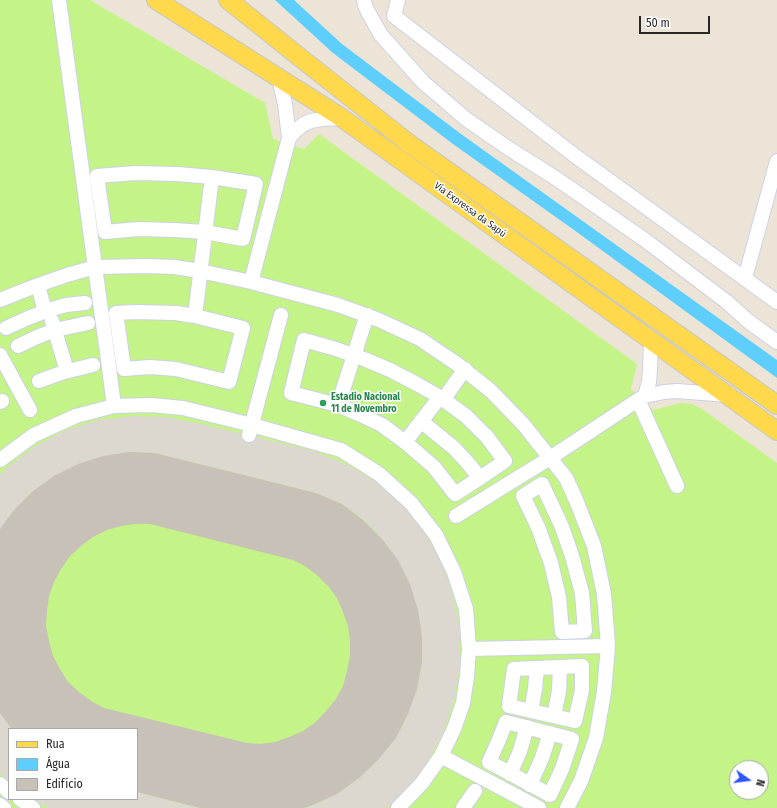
<!DOCTYPE html>
<meta charset="utf-8">
<style>
body{margin:0}
#map{position:relative;width:777px;height:808px;overflow:hidden;background:#ede4d8;font-family:"Fira Sans Condensed",sans-serif}
canvas{display:block}
.legend{position:absolute;left:8px;top:728px;width:130px;height:72px;box-sizing:border-box;background:#fff;border:1px solid #a9a9a9;margin:0;padding:5px 7px;list-style:none;font-size:12px;color:#282828}
.legend li{display:flex;align-items:center;gap:8px;height:20px}
.legend b{width:20px;border:1px solid #a9a9a9}
.north{position:absolute;left:729px;top:760px;width:40px;height:40px;box-sizing:border-box;background:#fff;border:1px solid #a9a9a9;border-radius:50%;rotate:104deg;font-size:11px;font-weight:700;line-height:16px;text-align:center;color:#282828}
.north::after{content:'';display:block;margin:auto;width:14px;height:18px;background:#35f;clip-path:polygon(50% 0,100% 100%,50% 72%,0 100%)}
.scale{position:absolute;left:639px;top:16px;width:71px;height:18px;box-sizing:border-box;border:2px solid #282828;border-top:0;padding-left:5px;font-size:12px;line-height:14px;white-space:nowrap;color:#282828;-webkit-text-stroke:3px #fff;paint-order:stroke}
</style>
<div id="map">
<canvas width="777" height="808"></canvas>
<ul class="legend">
<li><b style="height:5px;background:#ffd84b"></b>Rua</li>
<li><b style="height:11px;background:#5ecffc"></b>Água</li>
<li><b style="height:11px;background:#c8c1b8"></b>Edifício</li>
</ul>
<div class="north">N</div>
<div class="scale">50 m</div>
</div>
<script>
const ctx = document.querySelector('canvas').getContext('2d');
ctx.lineJoin = 'round';
function paint(path, color) {
  ctx.fillStyle = color;
  ctx.fill(path, 'evenodd');
}
function toPath(rows) {
  const path = new Path2D();
  for (const r of rows) {
    path.moveTo(r[0], r[1]);
    for (let i = 2; i < r.length; i += 2) path.lineTo(r[i], r[i + 1]);
  }
  return path;
}
function trace(path, color, width, dash) {
  ctx.strokeStyle = color;
  ctx.lineWidth = width;
  ctx.lineCap = dash ? 'butt' : 'round';
  ctx.setLineDash(dash || []);
  ctx.stroke(path);
}
function label(font, color, halo, rows, align = 'center') {
  ctx.font = font + ' "Fira Sans Condensed",sans-serif';
  ctx.lineWidth = 3;
  ctx.setLineDash([]);
  ctx.textBaseline = 'middle';
  ctx.strokeStyle = halo;
  ctx.fillStyle = color;
  for (const [text, x, y, turn = 0] of rows) {
    ctx.save();
    ctx.translate(x, y);
    ctx.rotate((+turn || 0) * Math.PI / 180);
    ctx.textAlign = isNaN(turn) ? turn : align;
    if (halo) ctx.strokeText(text, 0, 0);
    ctx.fillText(text, 0, 0);
    ctx.restore();
  }
}
const pitch = toPath([
 [0,0,90,0,265,103,273,139,304,149,319,134,637,364,631,389,653,410,681,403,692,404,702,409,777,463,777,808,0,808],
 [9,729,137,729,137,799,9,799],
 [737,768,761,768,761,792,737,792]
]);
const plaza = toPath([
 [133,416,168,417,202,424,313,451,346,464,376,482,402,505,424,532,442,563,453,596,460,630,460,665,454,700,443,733,426,764,405,792,387,808,304,808,313,805,337,794,359,778,378,760,396,738,408,714,417,689,422,662,398,560,382,539,364,520,342,504,316,493,155,453,129,452,33,491,14,510,0,529,0,474,10,465,37,445,66,430,98,420],
 [0,713,12,729,9,729,9,781,0,773],
 [137,792,200,808,49,808,43,805,33,799,137,799]
]);
const water = toPath([
 [275,0,294,0,342,44,461,134,777,360,777,378,574,230,453,144,333,53]
]);
const building = toPath([
 [129,452,155,453,316,493,342,504,363,520,382,539,398,560,410,584,418,610,422,636,422,662,417,689,408,714,396,738,378,760,359,778,337,794,313,805,304,808,200,808,137,792,137,729,12,729,0,713,0,529,14,510,33,491,54,476,78,464,103,456],
 [136,524,150,524,293,560,305,566,317,575,328,586,337,598,343,612,348,626,350,641,350,656,347,671,343,686,336,699,326,711,316,722,303,731,289,737,275,742,260,744,247,743,104,708,91,701,79,692,68,682,60,669,53,656,49,641,46,626,47,611,49,596,54,582,61,569,70,556,81,546,93,537,107,530,121,526]
]);
const minor = toPath([
 [59,0,95,267,107,352,114,406],
 [364,0,365,5,368,12,381,35,423,82,466,119,508,148,557,179,645,240,727,302,748,321,777,342],
 [398,0,394,16,574,155,777,302],
 [289,138,295,131,304,124,311,121,322,119,342,118],
 [136,173,177,174,212,177,256,184,243,239,205,232,174,230,139,229,105,232,97,176,136,173],
 [745,278,777,161],
 [251,282,289,138,285,104,279,78],
 [38,285,45,312],
 [0,300,38,285,67,275,95,267,148,266,174,267,200,271,251,282,338,305,379,320,420,339,457,364,491,391,523,424,566,478,576,500,594,546,604,594,608,646,604,692,596,738,581,781,567,808],
 [136,312,176,313,195,316,243,328,229,382,176,369,150,367,124,369,116,313,136,312],
 [195,316,212,177],
 [52,321,67,371],
 [6,328,28,318,49,310,66,305,85,303],
 [304,340,336,349,364,359,390,370,415,383,440,397,466,416,487,437,505,461,480,478,455,494,434,467,405,442,382,425,361,415,338,405,291,393,304,340],
 [18,346,37,337,55,330,88,323],
 [0,355,30,410],
 [39,381,64,372,93,365],
 [645,396,649,382,650,370,651,340],
 [443,400,465,369],
 [638,400,677,486],
 [0,402,2,401],
 [338,405,367,315],
 [421,421,454,448,467,462,480,478],
 [249,435,281,315],
 [405,442,440,397],
 [0,460,34,435,76,416,114,406,151,405,183,408,252,425,341,450,379,474,411,503,436,535,454,572,466,609,469,649,467,676,463,703,454,729,441,756,422,783,398,808],
 [542,484,562,527,572,556,582,593,585,631,562,632,559,597,551,563,538,527,523,496,542,484],
 [456,516,550,458,638,400,645,396,664,392,677,391,728,395],
 [469,649,608,646],
 [582,666,582,690,575,721,509,706,514,669,582,666],
 [531,711,535,689,537,668],
 [554,716,559,691,560,667],
 [506,722,572,739,562,769,550,795,489,762,498,742,506,722],
 [441,756,539,808],
 [510,774,520,751,527,727],
 [0,784,9,792],
 [530,785,542,758,550,733],
 [20,799,33,808],
 [0,805,4,808],
 [463,808,475,791]
]);
const major = toPath([
 [156,0,342,118,777,431],
 [228,0,312,67,411,145,777,405]
]);
const markers = [
 [323,403,4,"#2e9e5b"]
];
const streetNames = [
 ["Via Expressa da Sapú",470,210,36]
];
const leisureNames = [
 ["Estadio Nacional",331,397],
 ["11 de Novembro",331,409]
];
paint(pitch, '#c4f388');
paint(plaza, '#dcd7cf');
paint(water, '#5ecffc');
paint(building, '#c8c1b8');
trace(minor, '#cdd1e4', 16);
trace(major, '#c7c7c7', 20);
trace(minor, '#fff', 14);
trace(major, '#ffd84b', 18);
for (const [x, y, r, color] of markers) {
  const dot = new Path2D();
  dot.arc(x, y, r, 0, 2 * Math.PI);
  ctx.fillStyle = color;
  ctx.fill(dot);
  trace(dot, '#fff', 1.5);
}
label('10px', '#282828', '#fff', streetNames);
label('bold 10px', '#27864d', '#fff', leisureNames, 'left');
</script>
